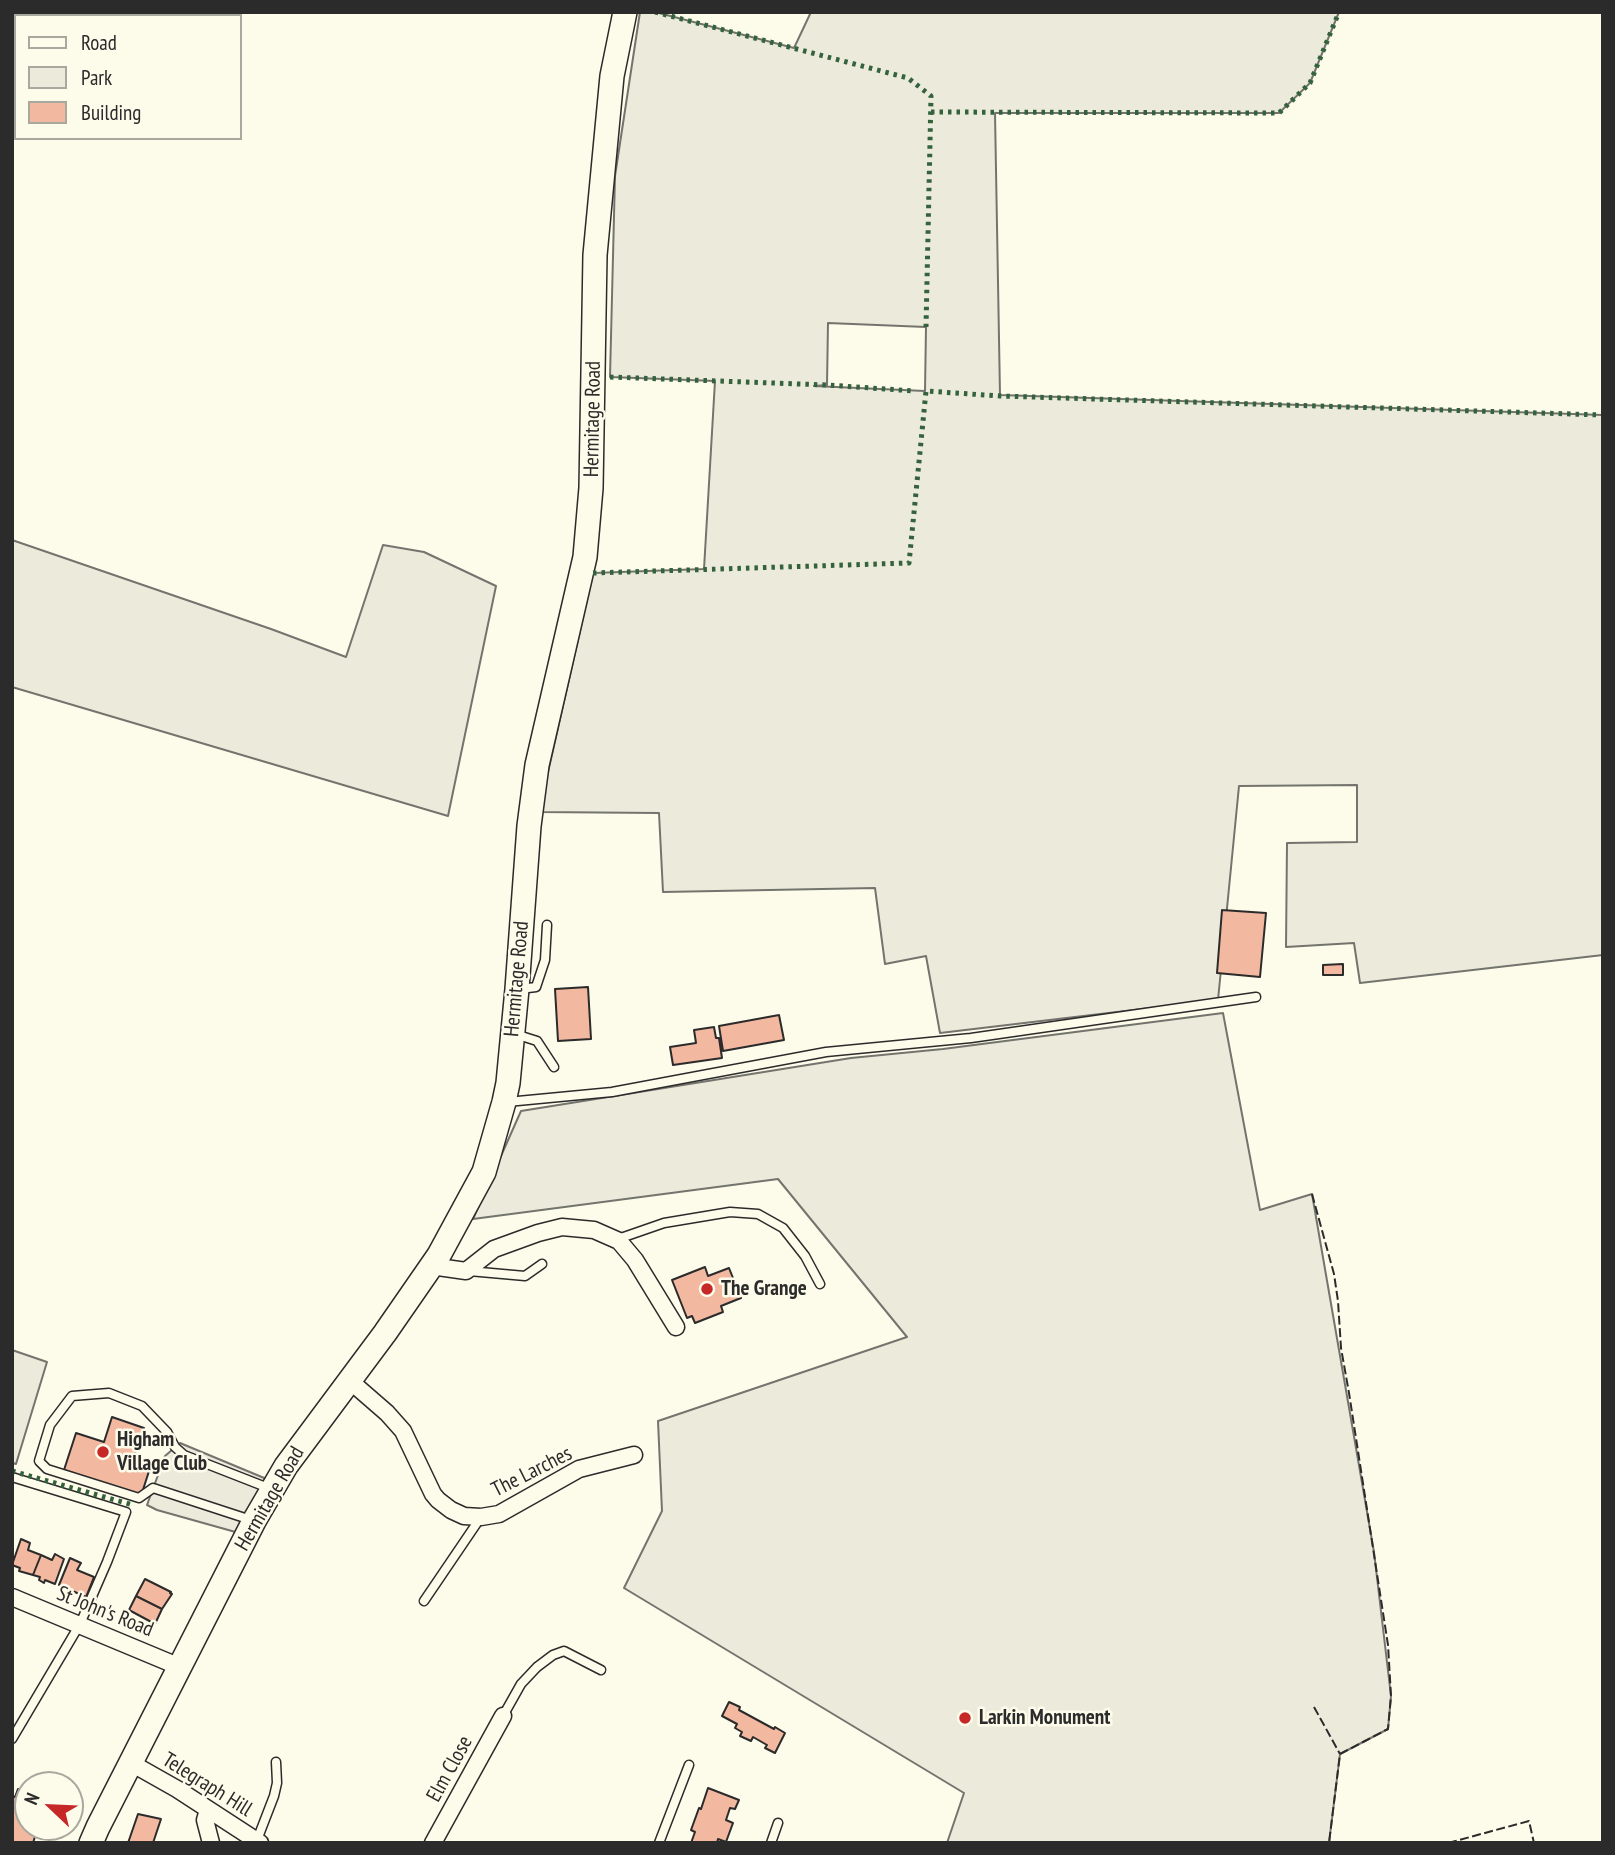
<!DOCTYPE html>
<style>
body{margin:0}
#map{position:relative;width:1615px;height:1855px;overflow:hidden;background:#fdfbea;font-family:"PT Sans Narrow",sans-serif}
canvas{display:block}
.frame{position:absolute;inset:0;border:14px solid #2b2b2b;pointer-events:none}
.legend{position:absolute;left:14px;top:14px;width:228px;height:126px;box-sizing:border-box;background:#fdfbea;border:2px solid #a9a89e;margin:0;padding:9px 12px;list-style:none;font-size:21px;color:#2b2b2b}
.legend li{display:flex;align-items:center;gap:14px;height:35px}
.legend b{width:35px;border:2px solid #a9a89e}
.north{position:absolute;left:14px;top:1771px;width:70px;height:70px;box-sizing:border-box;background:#fdfbea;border:2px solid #a9a89e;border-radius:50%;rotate:293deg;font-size:19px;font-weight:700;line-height:28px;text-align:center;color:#2b2b2b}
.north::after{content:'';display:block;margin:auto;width:24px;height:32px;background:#c62828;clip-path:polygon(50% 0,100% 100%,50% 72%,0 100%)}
</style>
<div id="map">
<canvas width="1615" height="1855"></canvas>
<div class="frame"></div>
<ul class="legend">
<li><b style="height:9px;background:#fdfbea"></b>Road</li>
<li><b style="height:19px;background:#ecebdb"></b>Park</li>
<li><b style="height:19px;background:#f2b8a0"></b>Building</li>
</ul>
<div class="north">N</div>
</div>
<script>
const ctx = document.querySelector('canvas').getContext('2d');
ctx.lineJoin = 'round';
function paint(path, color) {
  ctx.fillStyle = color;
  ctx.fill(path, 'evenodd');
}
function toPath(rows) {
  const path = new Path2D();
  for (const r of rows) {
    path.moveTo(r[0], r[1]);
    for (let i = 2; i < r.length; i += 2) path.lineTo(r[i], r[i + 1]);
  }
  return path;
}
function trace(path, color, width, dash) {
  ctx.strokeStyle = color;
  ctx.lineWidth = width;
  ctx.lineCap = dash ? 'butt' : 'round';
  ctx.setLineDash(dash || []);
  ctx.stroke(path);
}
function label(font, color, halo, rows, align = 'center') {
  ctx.font = font + ' "PT Sans Narrow",sans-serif';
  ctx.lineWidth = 5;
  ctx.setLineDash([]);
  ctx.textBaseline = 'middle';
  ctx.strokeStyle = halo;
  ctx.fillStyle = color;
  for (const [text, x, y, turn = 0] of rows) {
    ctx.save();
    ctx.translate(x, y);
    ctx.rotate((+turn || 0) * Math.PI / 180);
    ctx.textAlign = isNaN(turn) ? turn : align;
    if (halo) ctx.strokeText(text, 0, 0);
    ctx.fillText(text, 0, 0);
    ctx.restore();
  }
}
const green = toPath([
 [640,12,655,12,794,48,811,12,1339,12,1310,83,1279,113,995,113,1000,395,1603,415,1603,955,1360,983,1354,943,1286,947,1287,843,1357,842,1357,785,1239,786,1218,1000,940,1033,926,956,885,964,875,888,663,892,659,813,539,812,593,573,704,569,715,381,610,377,615,176,640,12],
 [828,323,926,327,925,391,814,386,827,385,828,323],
 [12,540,271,629,346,657,383,545,424,552,496,586,448,816,12,687,12,540],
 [1223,1013,1260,1210,1312,1194,1374,1552,1391,1696,1388,1729,1340,1754,1329,1843,947,1843,964,1793,624,1588,662,1511,658,1421,907,1337,778,1179,473,1219,521,1111,851,1058,943,1049,1223,1013],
 [12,1350,47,1362,16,1464,12,1463,12,1350]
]);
const parking = toPath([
 [180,1443,269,1480,239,1533,157,1510,147,1505,165,1456,180,1443]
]);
const building = toPath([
 [1222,910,1266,913,1260,977,1217,973,1222,910],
 [1343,964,1343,975,1323,975,1323,965,1343,964],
 [588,987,591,1039,558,1041,555,989,588,987],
 [779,1015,784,1040,723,1051,719,1026,779,1015],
 [714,1027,716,1038,719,1038,722,1058,673,1065,670,1047,696,1043,694,1030,714,1027],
 [705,1267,708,1276,729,1268,741,1298,721,1306,723,1312,695,1323,692,1316,687,1318,672,1280,705,1267],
 [112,1417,144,1428,132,1462,150,1468,141,1496,64,1470,76,1433,104,1442,112,1417],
 [21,1539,30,1543,28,1550,41,1555,33,1575,19,1571,20,1568,12,1565,21,1539],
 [55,1554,64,1559,55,1584,45,1580,44,1583,39,1580,40,1577,33,1575,41,1555,52,1560,55,1554],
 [70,1558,81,1563,77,1570,94,1577,86,1597,59,1585,70,1558],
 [145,1579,171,1592,170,1593,172,1594,162,1609,136,1596,145,1579],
 [136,1596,162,1609,155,1624,129,1610,136,1596],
 [729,1702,740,1707,739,1710,774,1729,775,1727,785,1733,775,1753,765,1748,767,1745,753,1737,751,1741,740,1736,742,1732,735,1728,737,1724,722,1716,729,1702],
 [708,1788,739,1800,735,1809,730,1808,726,1820,733,1823,726,1842,718,1839,717,1843,691,1843,695,1832,691,1830,699,1808,701,1809,708,1788],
 [18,1789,28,1793,28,1827,38,1827,33,1843,12,1843,12,1796,15,1797,18,1789],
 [138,1814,161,1819,153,1843,128,1843,138,1814]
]);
const lane = toPath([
 [520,989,536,987,545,960,547,925],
 [515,1034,537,1041,554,1067],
 [507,1102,612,1092,826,1052,971,1038,1256,997],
 [615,1240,664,1223,730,1212,758,1214,783,1228,805,1256,820,1284],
 [469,1271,525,1276,542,1264],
 [12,1477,126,1512,107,1562,80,1624,12,1739],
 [251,1520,153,1488,139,1498,47,1469,39,1461,50,1425,72,1396,109,1393,142,1406,167,1432,175,1447,184,1455,271,1489],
 [424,1601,481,1517],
 [503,1716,521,1684,537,1667,553,1655,564,1651,601,1670],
 [257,1840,274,1796,277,1783,276,1762],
 [659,1843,689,1765],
 [771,1843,778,1823]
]);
const street = toPath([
 [431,1266,466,1271,494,1249,538,1233,562,1227,594,1230,619,1241,635,1260,676,1327],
 [349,1380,387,1413,403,1431,433,1494,438,1500,451,1510,464,1516,481,1517,499,1514,579,1469,634,1455],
 [12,1597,180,1667],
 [131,1763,177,1789,260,1843],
 [208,1810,205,1820,211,1843],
 [433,1843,503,1716]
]);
const secondary = toPath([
 [91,1843,98,1827,254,1521,286,1466,385,1333,439,1255,484,1172,504,1102,508,1083,517,989,529,826,537,765,585,557,591,488,595,255,612,76,625,12]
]);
const hedge = toPath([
 [655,12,908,78,931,96,926,327],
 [931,112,1279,113,1310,83,1339,12],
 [610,377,827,385,915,391],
 [593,573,909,563,926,391,1000,396,1603,415],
 [12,1471,133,1505]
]);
const fence = toPath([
 [1312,1194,1334,1274,1338,1301,1341,1348,1349,1393,1388,1645,1391,1696,1388,1729,1340,1754,1329,1843],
 [1314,1707,1340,1754],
 [1448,1843,1529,1821,1534,1843]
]);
const markers = [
 [707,1289,7,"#c62828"],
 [103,1452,7,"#c62828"],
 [965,1718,7,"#c62828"]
];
const streetNames = [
 ["Hermitage Road",593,419,-89],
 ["Hermitage Road",517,979,-85],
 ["The Larches",532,1472,-27],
 ["Hermitage Road",270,1499,-60],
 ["St John's Road",105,1612,22],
 ["Elm Close",450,1769,-61],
 ["Telegraph Hill",207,1785,32]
];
const poiNames = [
 ["The Grange",721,1289],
 ["Higham",117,1440],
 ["Village Club",117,1464],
 ["Larkin Monument",979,1718]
];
paint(green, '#ecebdb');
trace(green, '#74746e', 2);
paint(parking, '#eceadb');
trace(parking, '#74746e', 2);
paint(building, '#f2b8a0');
trace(building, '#2b2b2b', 2);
trace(lane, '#2b2b2b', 11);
trace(street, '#2b2b2b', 19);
trace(secondary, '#2b2b2b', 26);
trace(lane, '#fdfbea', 8);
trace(street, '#fdfbea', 16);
trace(secondary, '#fdfbea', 23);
trace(hedge, '#34623c', 5, [3.5, 5]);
trace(fence, '#2b2b2b', 2, [9, 3.5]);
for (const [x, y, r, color] of markers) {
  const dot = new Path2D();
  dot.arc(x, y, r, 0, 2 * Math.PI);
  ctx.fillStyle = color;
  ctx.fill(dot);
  trace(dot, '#fdfbea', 2.5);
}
label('21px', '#2b2b2b', '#fdfbea', streetNames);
label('bold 21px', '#2b2b2b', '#fdfbea', poiNames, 'left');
</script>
